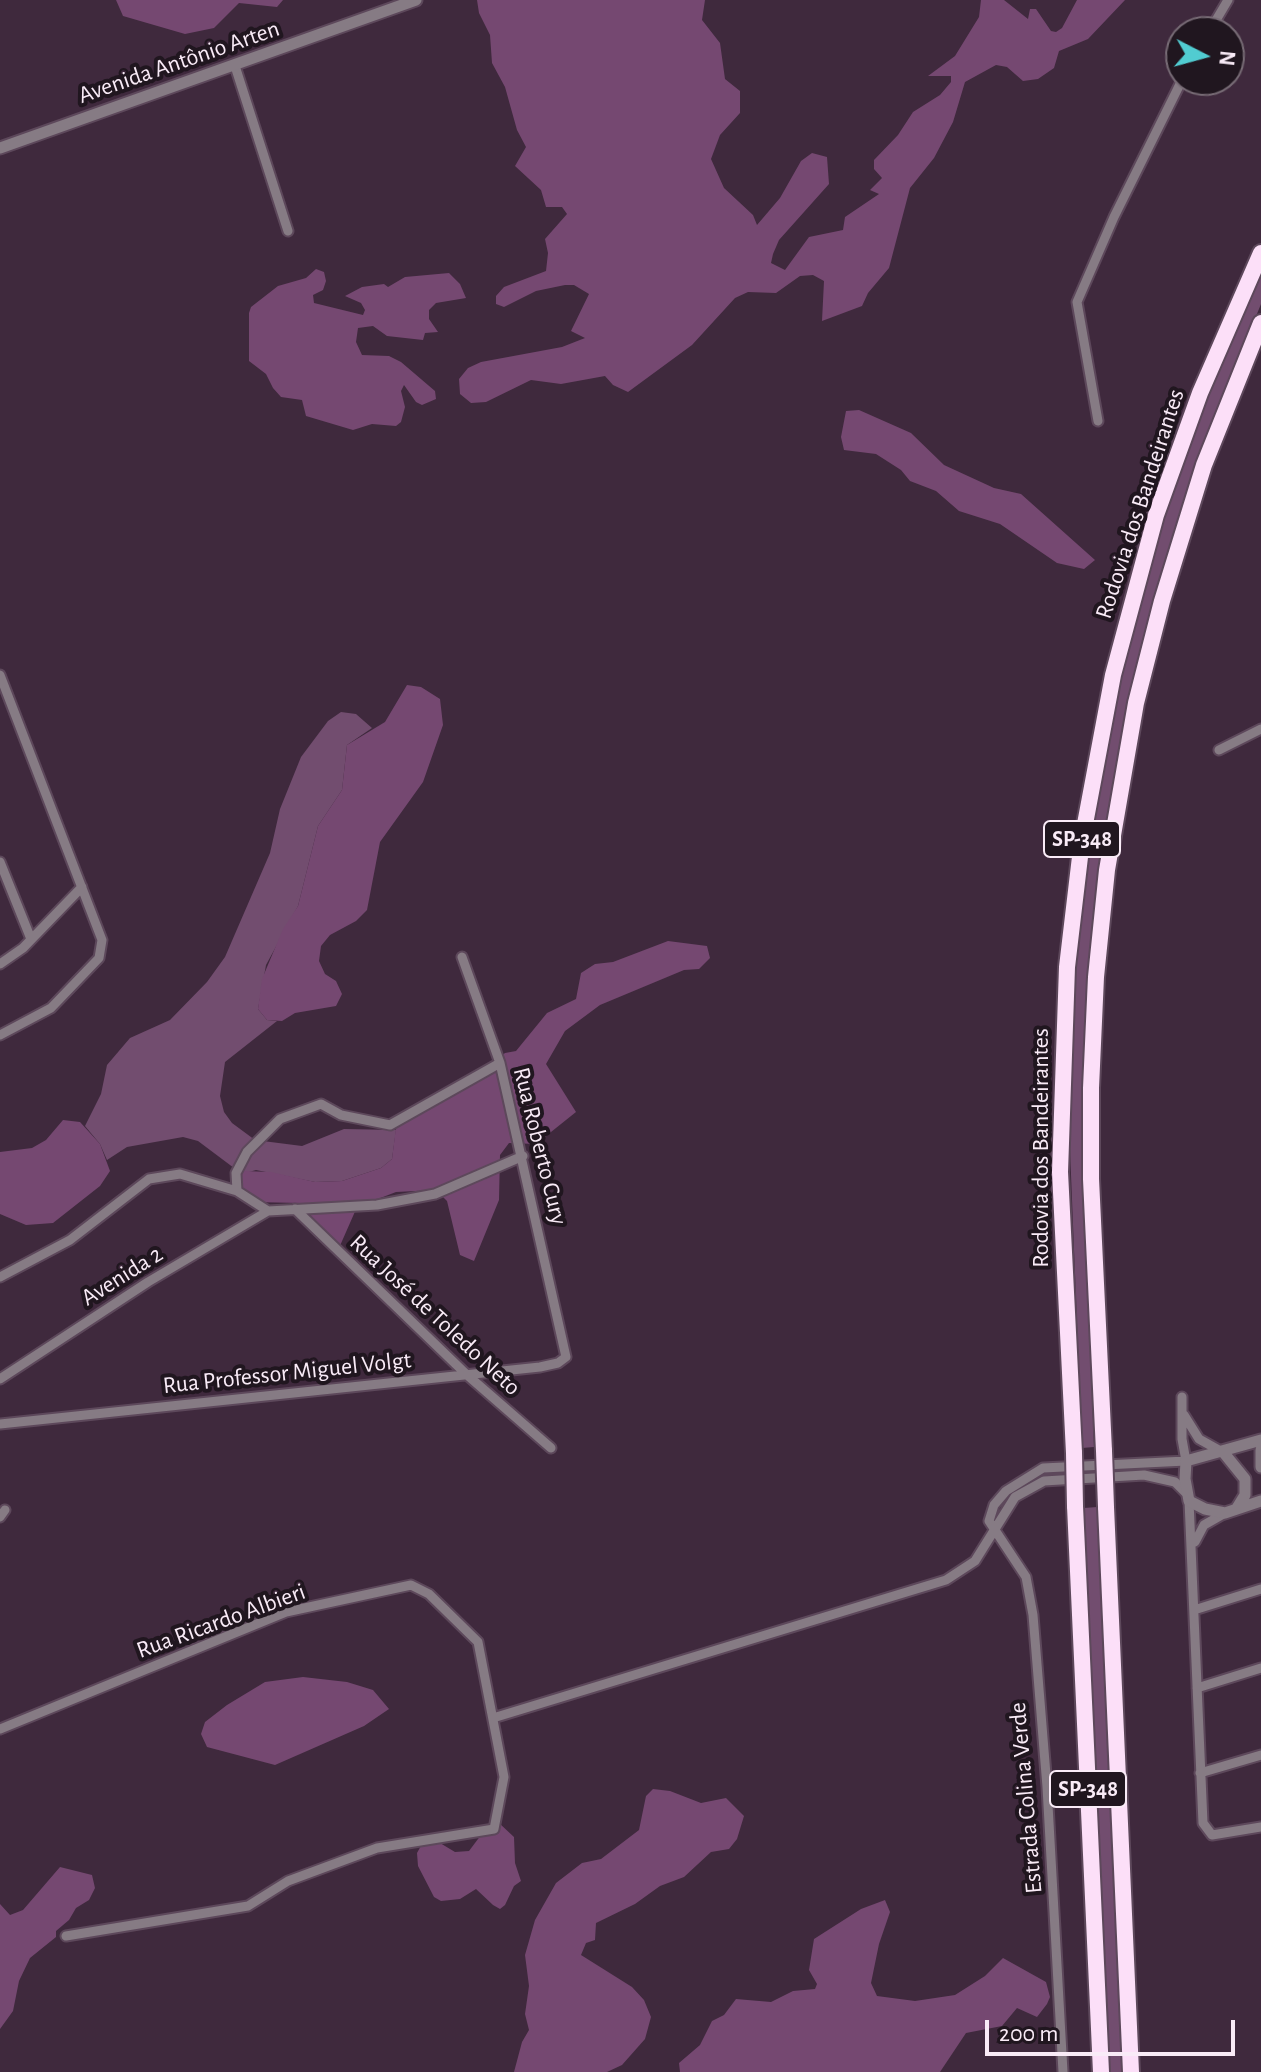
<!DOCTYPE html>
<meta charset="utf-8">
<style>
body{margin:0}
#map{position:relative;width:1261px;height:2072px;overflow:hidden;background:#3f293d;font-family:"Alegreya Sans",sans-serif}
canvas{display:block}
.north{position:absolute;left:1165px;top:16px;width:80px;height:80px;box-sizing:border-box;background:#20161f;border:2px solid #776b75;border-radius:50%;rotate:96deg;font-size:22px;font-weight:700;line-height:32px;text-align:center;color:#f9ebf7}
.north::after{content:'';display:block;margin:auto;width:28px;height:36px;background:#51ccd1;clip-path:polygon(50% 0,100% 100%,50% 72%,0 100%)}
.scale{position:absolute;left:985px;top:2020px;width:250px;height:36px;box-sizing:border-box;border:4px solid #f9ebf7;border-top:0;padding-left:10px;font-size:24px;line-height:28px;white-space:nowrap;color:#f9ebf7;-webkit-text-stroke:6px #20161f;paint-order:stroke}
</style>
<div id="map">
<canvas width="1261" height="2072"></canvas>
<div class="north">N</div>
<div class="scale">200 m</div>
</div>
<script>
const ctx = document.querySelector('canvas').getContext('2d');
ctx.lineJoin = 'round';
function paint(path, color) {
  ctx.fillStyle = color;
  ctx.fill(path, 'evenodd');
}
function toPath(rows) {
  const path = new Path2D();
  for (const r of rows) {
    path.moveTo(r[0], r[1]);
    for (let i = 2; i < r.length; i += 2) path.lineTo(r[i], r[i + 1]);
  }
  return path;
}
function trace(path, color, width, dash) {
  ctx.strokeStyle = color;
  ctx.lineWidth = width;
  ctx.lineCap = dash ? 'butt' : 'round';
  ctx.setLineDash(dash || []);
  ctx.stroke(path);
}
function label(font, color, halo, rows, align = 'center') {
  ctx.font = font + ' "Alegreya Sans",sans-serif';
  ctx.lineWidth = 8;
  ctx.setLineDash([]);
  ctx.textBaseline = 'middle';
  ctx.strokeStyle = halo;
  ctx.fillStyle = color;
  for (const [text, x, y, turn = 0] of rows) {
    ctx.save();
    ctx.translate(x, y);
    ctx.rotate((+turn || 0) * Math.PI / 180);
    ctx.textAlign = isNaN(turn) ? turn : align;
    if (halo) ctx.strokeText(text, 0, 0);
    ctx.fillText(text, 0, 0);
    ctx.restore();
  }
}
const green = toPath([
 [1261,269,1261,304,1201,451,1159,583,1127,709,1104,836,1091,955,1085,1203,1094,1447,1082,1448,1069,1125,1077,945,1094,808,1121,668,1163,518,1217,369],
 [341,712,356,714,372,728,347,745,342,790,318,826,298,906,266,965,258,1009,267,1020,277,1021,225,1062,220,1096,224,1112,232,1123,255,1140,302,1146,344,1129,396,1130,392,1159,381,1168,342,1181,315,1182,256,1170,242,1174,198,1141,183,1137,127,1147,107,1160,100,1144,85,1126,101,1094,107,1065,130,1038,170,1020,207,982,225,957,270,853,280,809,301,757,328,721],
 [1097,1507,1112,1826,1123,2072,1109,2072,1084,1508]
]);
const forest = toPath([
 [116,0,283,0,277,7,239,3,214,28,185,34,123,16],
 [477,0,705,0,702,20,720,43,725,79,740,91,740,113,720,135,711,159,724,188,753,215,757,225,780,198,801,161,812,153,827,157,829,184,779,240,773,254,771,263,785,270,809,237,843,230,845,217,879,194,870,190,882,178,874,169,874,160,898,135,913,112,940,95,951,82,951,76,928,76,955,56,979,17,981,0,1004,0,1028,19,1030,9,1036,9,1051,31,1056,32,1062,28,1077,0,1125,0,1088,39,1059,51,1054,68,1038,79,1023,81,1007,67,996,65,965,82,953,122,934,158,910,188,889,268,868,293,862,306,822,321,824,281,813,275,800,276,776,293,748,292,735,298,692,345,628,392,613,385,605,376,561,384,531,380,486,402,471,403,460,394,459,379,468,368,481,362,562,347,585,338,571,331,589,294,574,285,565,285,536,291,504,307,496,304,496,296,504,287,546,271,548,253,545,239,567,214,562,207,546,207,541,190,515,166,526,147,517,130,505,87,492,63,490,35,479,13],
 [316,269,324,272,326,281,323,290,313,295,314,303,363,315,365,310,361,303,345,296,362,287,384,284,388,287,405,277,449,273,460,284,466,298,436,303,429,310,429,319,438,332,425,333,423,340,387,336,373,326,358,328,356,342,362,355,389,356,401,362,435,391,436,399,422,405,416,402,404,385,401,391,405,407,401,422,396,426,372,424,353,430,306,416,302,400,281,397,273,388,266,374,249,361,249,313,251,307,278,286,306,278],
 [859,410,911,433,944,465,994,488,1021,494,1095,560,1084,569,1057,563,1000,524,959,511,936,491,910,481,901,470,876,454,844,450,841,437,846,411],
 [407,685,421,687,440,699,443,725,423,782,380,842,367,910,356,921,330,935,321,946,319,961,325,974,336,981,342,994,336,1006,295,1013,282,1021,267,1020,258,1009,262,979,283,929,298,906,318,826,342,790,347,745,385,722],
 [668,941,707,946,710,958,699,969,684,970,600,1005,565,1031,546,1064,576,1112,536,1144,509,1143,500,1155,499,1200,474,1261,460,1255,447,1201,436,1190,396,1192,357,1207,339,1248,300,1203,252,1202,238,1196,237,1183,244,1171,271,1172,315,1182,342,1181,381,1168,392,1159,396,1127,458,1090,505,1053,516,1051,547,1013,576,999,581,973,595,964,613,962],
 [63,1120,80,1122,100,1144,110,1171,100,1186,53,1223,26,1225,0,1214,0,1152,32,1148,46,1140],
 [303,1677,347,1682,373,1690,389,1709,364,1726,275,1765,207,1747,201,1734,205,1722,227,1705,265,1682],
 [653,1789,670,1791,701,1803,726,1798,744,1816,737,1839,729,1849,711,1852,684,1877,660,1886,635,1904,596,1923,595,1940,586,1943,581,1955,632,1987,644,2000,651,2017,645,2039,622,2065,607,2072,514,2072,522,2042,529,2030,525,2014,529,1986,525,1955,535,1920,556,1883,582,1863,601,1859,639,1830,646,1796],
 [499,1823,514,1837,515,1863,521,1881,514,1886,505,1905,500,1909,493,1905,476,1889,460,1899,441,1901,434,1897,418,1866,417,1853,423,1842,435,1840,455,1852,469,1851,481,1835],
 [60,1867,92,1875,95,1888,89,1900,76,1908,69,1920,56,1931,56,1937,30,1958,19,1981,13,2011,0,2029,0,1904,10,1915,23,1910],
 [885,1900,890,1912,879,1944,871,1983,877,1996,915,2001,955,1995,985,1976,1003,1958,1046,1982,1050,1997,1047,2004,1037,2017,1017,2008,1002,2026,966,2033,940,2072,680,2072,679,2063,700,2045,712,2021,724,2015,736,1999,771,2002,793,1991,815,1989,817,1984,809,1970,814,1939,861,1909]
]);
const minor = toPath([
 [1209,32,1228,0],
 [235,66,288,231],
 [1098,421,1077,302,1114,217,1182,80],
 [0,675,102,940,99,958,51,1008,0,1035],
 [1219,750,1261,729],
 [0,862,31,939],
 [0,964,23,948,82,887],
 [295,1209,466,1374,551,1448],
 [268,1211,237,1191,236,1173,247,1152,280,1119,321,1104,341,1115,390,1125,500,1063],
 [0,1277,70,1240,149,1179,180,1174,237,1191],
 [0,1379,148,1282,268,1211,377,1205,435,1194,523,1156],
 [1184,1415,1199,1439,1224,1453],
 [0,1424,540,1367,558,1363,566,1357,500,1063,462,957],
 [1189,1501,1203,1823,1212,1835,1261,1827],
 [0,1517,5,1510],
 [1195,1542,1204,1525,1225,1513],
 [1194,1610,1261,1589],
 [1197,1688,1261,1668],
 [493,1718,946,1580,975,1561,1015,1497,1044,1481,1144,1475,1175,1482,1185,1492],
 [0,1729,286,1612,411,1585,429,1594,478,1642,504,1777,494,1829,377,1848,288,1881,248,1906,66,1936],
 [1200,1773,1261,1755],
 [1063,2072,1047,1787,1033,1615,1026,1577,989,1521,994,1505,1006,1491,1043,1468,1186,1461,1182,1439,1182,1397]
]);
const tertiary = toPath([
 [0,148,416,0],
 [1261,1440,1186,1461,1185,1479,1189,1501,1205,1509,1225,1513,1261,1501],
 [1261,1450,1261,1467],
 [1224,1453,1245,1479,1245,1495,1237,1508]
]);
const motorway = toPath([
 [1104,1451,1091,1179,1091,1088,1096,977,1107,870,1136,703,1162,601,1204,465,1261,323],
 [1074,1453,1060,1172,1067,967,1082,840,1113,675,1156,515,1200,393,1261,253],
 [1075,1506,1101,2072],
 [1106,1507,1131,2072]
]);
const motorwayBridge = toPath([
 [1104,1451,1106,1507],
 [1074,1453,1075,1506]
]);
const shields = [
 [1082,839,76],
 [1088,1789,76]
];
const shieldNames = [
 ["SP-348",1082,839],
 ["SP-348",1088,1789]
];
const streetNames = [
 ["Avenida Antônio Arten",179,62,-19],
 ["Rodovia dos Bandeirantes",1140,504,-72],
 ["Rua Roberto Cury",540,1146,76],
 ["Rodovia dos Bandeirantes",1041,1148,-90],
 ["Avenida 2",122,1276,-32],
 ["Rua José de Toledo Neto",435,1315,43],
 ["Rua Professor Miguel Volgt",287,1373,-6],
 ["Rua Ricardo Albieri",221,1621,-20],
 ["Estrada Colina Verde",1026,1798,-95]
];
paint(green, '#724d6f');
paint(forest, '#754871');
trace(minor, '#5d485b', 13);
trace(tertiary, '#5d485b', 15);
trace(motorway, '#5d485b', 20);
trace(minor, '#867b84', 9);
trace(tertiary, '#867b84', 11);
trace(motorway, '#fcdff8', 16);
trace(motorwayBridge, '#5d485b', 20, []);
trace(motorwayBridge, '#fcdff8', 16);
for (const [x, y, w] of shields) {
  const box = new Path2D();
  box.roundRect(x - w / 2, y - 18, w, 36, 6);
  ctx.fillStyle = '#20161f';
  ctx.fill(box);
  trace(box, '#f9ebf7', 2);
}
label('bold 22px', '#f9ebf7', null, shieldNames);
label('24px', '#f9ebf7', '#20161f', streetNames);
</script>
